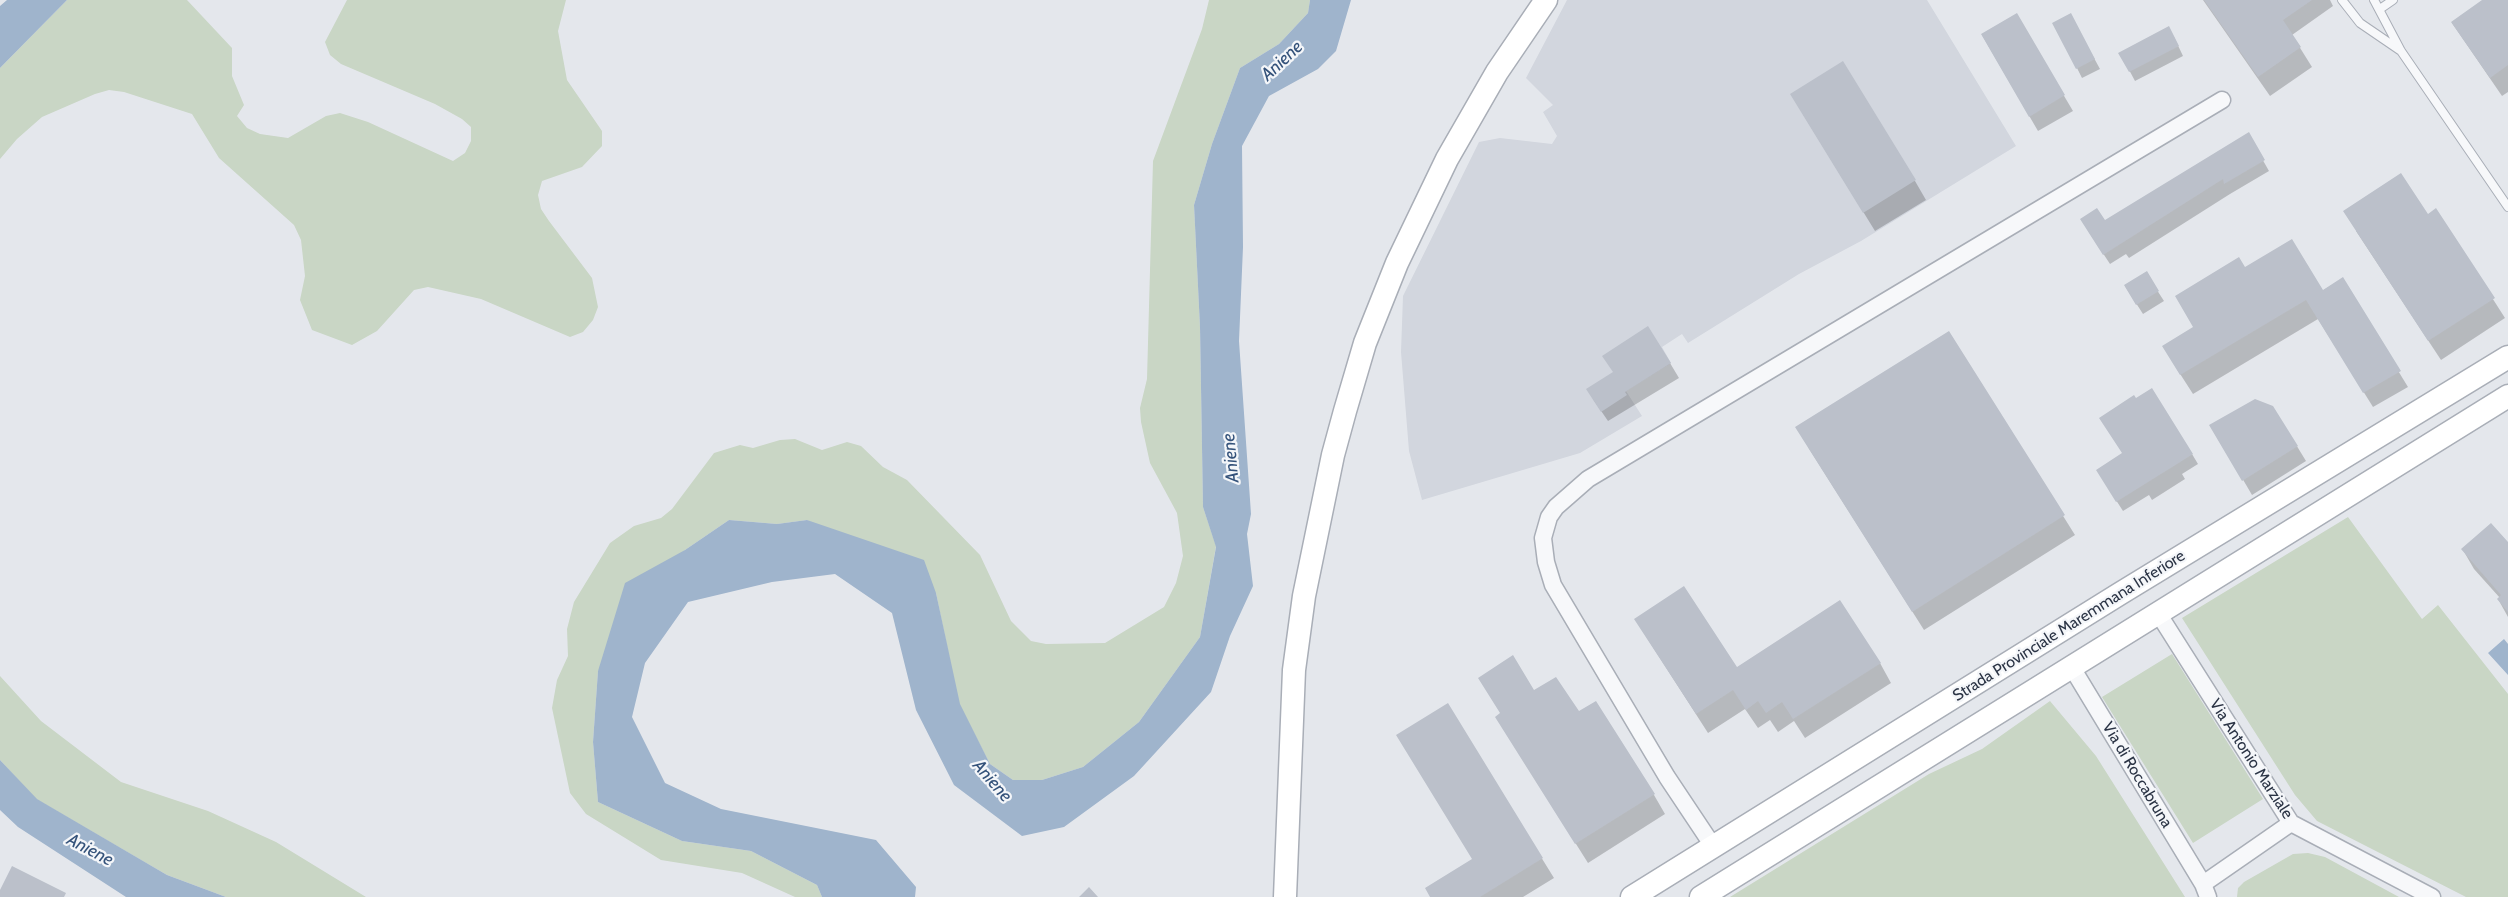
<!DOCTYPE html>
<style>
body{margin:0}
canvas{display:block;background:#e4e7ec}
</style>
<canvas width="2508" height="897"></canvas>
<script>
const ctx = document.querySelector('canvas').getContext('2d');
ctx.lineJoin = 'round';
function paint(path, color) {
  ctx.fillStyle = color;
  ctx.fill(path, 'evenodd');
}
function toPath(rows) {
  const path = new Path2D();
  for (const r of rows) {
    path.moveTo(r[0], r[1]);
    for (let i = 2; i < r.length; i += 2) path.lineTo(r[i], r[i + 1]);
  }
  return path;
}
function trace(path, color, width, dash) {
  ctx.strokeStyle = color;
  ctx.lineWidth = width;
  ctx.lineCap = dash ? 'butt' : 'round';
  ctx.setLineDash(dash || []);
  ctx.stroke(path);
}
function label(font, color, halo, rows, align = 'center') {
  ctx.font = font + ' Cabin,sans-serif';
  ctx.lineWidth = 4.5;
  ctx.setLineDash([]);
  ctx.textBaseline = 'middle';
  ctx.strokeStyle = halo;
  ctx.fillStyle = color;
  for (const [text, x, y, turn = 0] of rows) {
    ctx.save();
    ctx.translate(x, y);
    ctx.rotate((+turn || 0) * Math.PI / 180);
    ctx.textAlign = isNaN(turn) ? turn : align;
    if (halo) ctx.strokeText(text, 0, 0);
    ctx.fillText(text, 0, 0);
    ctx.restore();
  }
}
const built = toPath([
 [1567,0,1927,0,2016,146,1861,241,1799,274,1688,343,1682,334,1662,347,1671,363,1626,391,1642,416,1580,453,1422,500,1409,451,1401,352,1403,296,1479,142,1500,138,1552,144,1557,136,1543,112,1553,105,1526,78]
]);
const green = toPath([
 [67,0,187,0,232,48,232,76,244,105,237,116,247,128,260,134,288,138,326,116,340,113,368,122,453,161,465,153,471,141,471,127,462,119,435,104,341,64,330,55,325,42,347,0,566,0,558,31,567,80,602,131,602,146,582,167,542,181,538,195,541,209,549,221,592,278,598,307,593,320,583,332,570,337,481,299,428,287,414,290,377,331,352,345,312,330,300,300,305,276,301,240,294,225,219,158,192,114,124,92,109,90,95,94,42,117,17,139,0,159,0,68],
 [1209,0,1310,0,1308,13,1279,44,1240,68,1212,144,1194,205,1200,327,1203,507,1216,546,1200,637,1139,722,1083,767,1042,780,1013,780,990,764,959,704,936,593,807,520,777,524,729,520,685,550,598,671,593,742,598,802,682,841,751,851,817,885,822,897,795,897,742,873,661,860,586,814,570,793,552,708,557,680,568,656,567,629,574,602,610,543,634,526,661,518,672,509,714,453,740,445,753,448,780,440,795,439,822,450,847,442,861,446,883,467,907,480,980,555,1011,621,1031,641,1046,644,1105,643,1164,607,1176,583,1183,556,1177,513,1150,463,1141,422,1140,408,1147,379,1153,161,1202,29],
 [2348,517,2422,619,2438,605,2508,694,2508,897,2466,897,2317,821,2295,795,2182,618],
 [2172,654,2263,799,2193,843,2102,697],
 [0,676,41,721,121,782,208,811,276,842,366,897,226,897,167,875,36,799,0,760],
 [2050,701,2096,756,2185,897,1730,897,1929,774,1982,749],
 [2308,853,2325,857,2399,897,2237,897,2238,888,2244,882,2293,854]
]);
const water = toPath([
 [7,0,67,0,0,68,0,6],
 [1310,0,1351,0,1336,51,1318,69,1269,96,1242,146,1243,247,1239,341,1251,514,1247,534,1253,586,1230,636,1211,692,1134,776,1064,827,1022,836,954,785,916,710,892,613,835,574,772,582,688,602,645,663,632,717,665,783,721,809,876,840,916,887,915,897,822,897,817,885,751,851,682,841,598,802,593,742,598,671,625,583,685,550,729,520,777,524,807,520,924,560,936,593,960,704,990,764,1013,780,1042,780,1083,767,1139,722,1200,637,1216,547,1203,507,1200,327,1194,205,1212,144,1240,68,1279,44,1308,13],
 [2504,639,2508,644,2508,675,2488,653],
 [0,760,37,799,167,875,226,897,126,897,18,827,0,810]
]);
const shadow = toPath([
 [2203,0,2330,0,2333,6,2292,35,2312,67,2270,96],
 [2485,0,2508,0,2508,92,2502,96,2452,23],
 [2016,15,2073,111,2038,131,1982,35],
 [2076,25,2100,69,2082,78,2077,68],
 [2174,37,2183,56,2135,81,2120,53],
 [1803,114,1915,181,1926,200,1875,231],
 [2248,134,2269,171,2230,194,2129,258,2126,254,2110,264,2087,229,2104,222],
 [2436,210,2505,318,2441,360,2356,231,2427,215],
 [2245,269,2322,291,2342,279,2408,387,2373,407,2318,319,2193,394,2175,366,2195,328],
 [2146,273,2164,301,2143,314,2125,286],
 [1948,332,2075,535,1924,630,1808,447],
 [1670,363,1679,378,1608,421,1593,399,1613,373],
 [2273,407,2306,461,2252,495,2211,425],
 [2192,454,2198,464,2182,474,2185,479,2152,500,2149,495,2123,511,2103,480],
 [2508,544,2508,617,2498,599,2500,598,2474,569,2463,550],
 [1647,638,1736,669,1880,663,1891,683,1805,738,1794,721,1778,732,1770,720,1758,728,1745,709,1708,733],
 [1447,705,1554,878,1523,897,1431,897,1473,860],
 [1579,713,1654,795,1665,814,1588,863,1508,736]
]);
const building = toPath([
 [2204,0,2312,0,2283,20,2301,47,2258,77],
 [2482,0,2508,0,2508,65,2490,78,2451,22],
 [2017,13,2065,95,2029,117,1981,34],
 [2071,13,2095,59,2076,69,2052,23],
 [2169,26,2179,46,2129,72,2118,53],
 [1843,61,1916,180,1863,213,1790,94],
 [2249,132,2265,160,2224,184,2223,179,2103,255,2080,219,2097,208,2105,220],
 [2401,173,2428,214,2436,208,2495,298,2428,341,2343,211],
 [2292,239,2323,290,2343,277,2401,371,2363,393,2306,300,2180,375,2162,346,2193,327,2175,296,2239,257,2245,267],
 [2147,271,2159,291,2136,305,2124,285],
 [1648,326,1671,363,1625,392,1627,395,1601,412,1586,389,1613,372,1602,356],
 [1949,331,2065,515,1912,612,1795,427],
 [2152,388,2193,454,2116,502,2096,470,2122,453,2099,418,2134,395,2136,398],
 [2255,399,2273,406,2298,446,2242,481,2209,425],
 [2491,523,2508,542,2508,612,2497,599,2501,595,2461,549],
 [1684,586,1737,667,1840,600,1881,663,1793,719,1782,702,1766,713,1758,701,1746,710,1733,690,1696,714,1634,619],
 [1513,655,1534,690,1556,677,1579,711,1596,701,1655,794,1575,844,1495,717,1500,713,1478,678],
 [1448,703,1543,858,1480,897,1430,897,1425,888,1472,859,1396,735],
 [12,866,66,893,64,897,0,897,0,890],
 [1089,887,1098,897,1079,897]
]);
const service = toPath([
 [2342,0,2360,23,2401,51],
 [2374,0,2401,51,2508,207],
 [2380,9,2393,0]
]);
const minor = toPath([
 [2158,613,2291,823,2432,897],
 [2071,666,2203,884,2208,897],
 [1713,846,1667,777,1553,585,1546,562,1543,538,1549,517,1556,507,1588,479,2222,100],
 [2203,884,2291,823]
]);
const secondary = toPath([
 [1285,897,1294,670,1304,596,1333,455,1345,411,1365,343,1397,263,1447,159,1497,72,1546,0],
 [1632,897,2121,593,2508,357],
 [1701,897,2508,396]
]);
const streetNames = [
 ["Strada Provinciale Maremmana Inferiore",2069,626,-32],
 ["Via Antonio Marziale",2251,759,57],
 ["Via di Roccabruna",2137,775,59]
];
const waterNames = [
 ["Aniene",1282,61,-43],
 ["Aniene",1231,458,-95],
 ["Aniene",992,781,49],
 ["Aniene",90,850,28]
];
paint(built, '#d2d6de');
paint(green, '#c9d6c5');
paint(water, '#9fb4cc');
paint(shadow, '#0003');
paint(building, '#bbc0ca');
trace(service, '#a9aeb7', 10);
trace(minor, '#a9aeb7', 19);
trace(secondary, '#a9aeb7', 25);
trace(service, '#f7f8fa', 8);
trace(minor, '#f7f8fa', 16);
trace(secondary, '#fff', 22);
label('16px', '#2b3445', '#f4f6f9', streetNames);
label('italic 18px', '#34527a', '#f4f6f9', waterNames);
</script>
